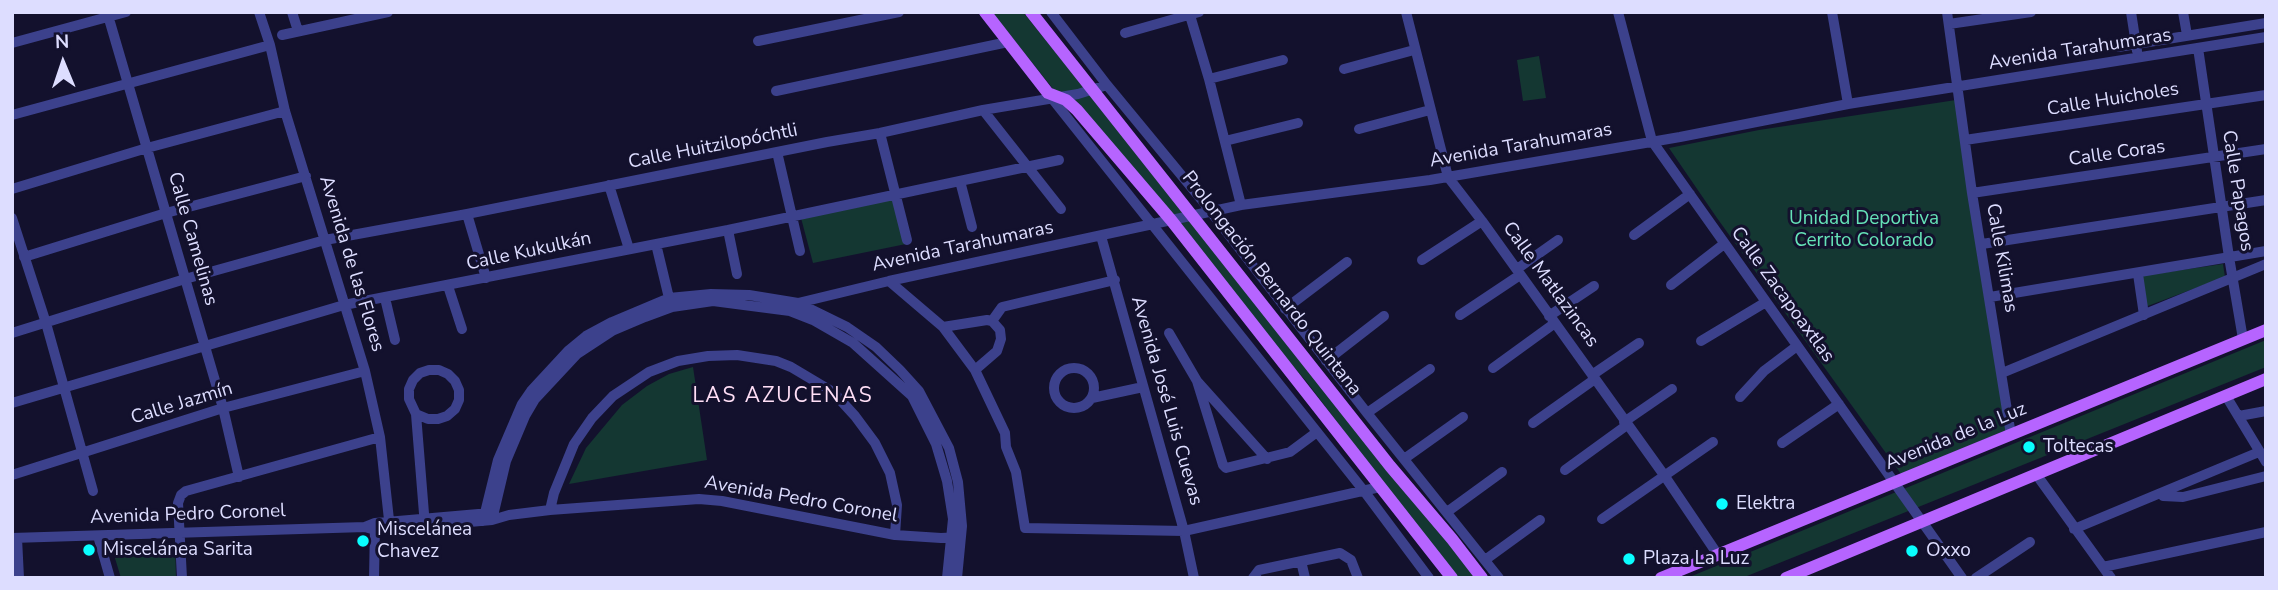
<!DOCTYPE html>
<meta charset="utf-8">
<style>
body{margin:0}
#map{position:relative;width:2278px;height:590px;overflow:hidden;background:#13112d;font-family:"Nunito Sans",sans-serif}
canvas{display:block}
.frame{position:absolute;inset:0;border:14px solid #ddf;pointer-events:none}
.north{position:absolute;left:28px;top:28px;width:70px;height:70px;-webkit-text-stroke:5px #13112d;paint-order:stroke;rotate:358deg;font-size:19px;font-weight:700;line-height:28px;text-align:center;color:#ddf}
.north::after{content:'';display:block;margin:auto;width:24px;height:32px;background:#ddf;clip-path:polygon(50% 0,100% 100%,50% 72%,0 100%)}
</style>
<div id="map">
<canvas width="2278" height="590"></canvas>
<div class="frame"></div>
<div class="north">N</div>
</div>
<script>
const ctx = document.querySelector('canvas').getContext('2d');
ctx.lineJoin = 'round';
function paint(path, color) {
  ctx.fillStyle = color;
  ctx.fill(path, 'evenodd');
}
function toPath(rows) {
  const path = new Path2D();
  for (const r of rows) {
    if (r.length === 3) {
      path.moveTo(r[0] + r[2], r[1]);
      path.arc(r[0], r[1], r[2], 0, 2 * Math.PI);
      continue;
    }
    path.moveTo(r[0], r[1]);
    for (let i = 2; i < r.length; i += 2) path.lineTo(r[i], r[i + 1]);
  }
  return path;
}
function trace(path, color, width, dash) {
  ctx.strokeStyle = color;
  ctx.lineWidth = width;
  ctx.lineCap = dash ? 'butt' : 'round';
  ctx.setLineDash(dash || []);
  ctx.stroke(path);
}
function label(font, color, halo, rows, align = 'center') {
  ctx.font = font + ' "Nunito Sans",sans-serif';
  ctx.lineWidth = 6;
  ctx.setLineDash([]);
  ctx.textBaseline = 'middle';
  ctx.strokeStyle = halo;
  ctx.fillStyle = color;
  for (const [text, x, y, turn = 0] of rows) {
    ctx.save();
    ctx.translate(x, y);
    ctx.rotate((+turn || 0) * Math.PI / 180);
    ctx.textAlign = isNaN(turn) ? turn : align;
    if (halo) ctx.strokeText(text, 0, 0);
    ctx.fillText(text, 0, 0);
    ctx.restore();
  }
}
const green = toPath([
 [992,12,1023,12,1478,578,1456,578,1306,381,1054,90],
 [1539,56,1546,98,1523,101,1517,60],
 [1956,100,2009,429,1901,474,1717,218,1669,148,1759,130],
 [893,199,906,244,813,263,801,218],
 [2223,264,2225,277,2145,307,2140,276],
 [2266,340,2266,367,1742,578,1687,578],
 [693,367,707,460,569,484,586,448,622,405,647,386,669,374],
 [175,543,176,578,121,578,111,545]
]);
const minor = toPath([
 [107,12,223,408,239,477],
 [259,12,270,45,285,111,365,371,380,437,390,529],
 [292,12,298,31],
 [1051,12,1107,85,1201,199,1367,413,1499,578],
 [1189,12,1209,79,1241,205],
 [1406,12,1448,177,1482,221,1664,475,1718,555],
 [1618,12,1652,141,1962,578],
 [1832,12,1848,104],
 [1947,12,1972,193,2011,435],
 [2131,12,2137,51],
 [2183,12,2187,35],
 [1949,24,2031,12],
 [1125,33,1199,12],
 [282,35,388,12],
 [758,41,899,12],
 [12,43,126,12],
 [2118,47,2266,23],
 [2198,48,2229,257,2243,339],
 [1344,69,1414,50],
 [1209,79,1283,60],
 [776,91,1008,42],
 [1050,96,1364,491,1429,578],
 [983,110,1061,209],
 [12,115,270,45],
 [1359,129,1430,110],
 [880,133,907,240],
 [1965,140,2266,95],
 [1225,141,1298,123],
 [777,152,800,251],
 [960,181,972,227],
 [609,185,629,249],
 [12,189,147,148,285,111],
 [1972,193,2266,149],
 [467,214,486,278],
 [12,218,46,323,93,491],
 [728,230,737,274],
 [1634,235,1690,194],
 [1101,236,1184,531,1194,578],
 [656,244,669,298],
 [1982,244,2266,200],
 [24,257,166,213,306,176],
 [1422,260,1482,221],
 [1517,269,1558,240],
 [2138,274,2144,315],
 [889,281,943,327,975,370,1005,433,1006,447,1016,472,1025,528,1184,531,1380,487],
 [1671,285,1724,244],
 [448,286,462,329],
 [1990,297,2266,251],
 [385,298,395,340],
 [1285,309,1347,262],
 [790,311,798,303,889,281,1241,205,1430,180,1680,137,1848,104,2266,37],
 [1460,315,1520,275],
 [1549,316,1594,286],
 [992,321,1002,307,1115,280],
 [943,327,987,320,992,321,1000,330,1001,339,997,351,975,370],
 [12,333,185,279,325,240,467,214,827,142,880,133,983,110,1078,94,1107,85],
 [1169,333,1197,381,1267,459],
 [1701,341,1766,302],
 [1326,361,1384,316],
 [1074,388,20],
 [1493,368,1555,323],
 [2002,373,2266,264],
 [1592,375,1639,343],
 [1197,381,1223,465,1226,468,1290,452,1317,432],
 [2226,396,2266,462],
 [1740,397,1764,371,1797,346],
 [1092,398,1143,387],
 [12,403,344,305,728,230,1059,160],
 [1367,413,1430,369],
 [416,414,428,419,438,419,447,416,455,409,459,400,459,390,455,381,448,374,439,370,429,370,420,373,413,380,409,389,409,399,416,414,425,526],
 [2239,416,2266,411],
 [1624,422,1672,389],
 [1533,423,1595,379],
 [1782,443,1839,404],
 [1404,459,1463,417],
 [1565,470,1627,425],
 [2036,474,2111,578],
 [12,475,223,408,365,371],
 [2163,496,2183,497,2266,476],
 [550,510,554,493,574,444,592,418,613,396,649,372,678,361,708,356,737,355,776,361,791,367,833,392,855,416,875,443,890,473,897,505,895,535],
 [1447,512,1502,472],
 [1602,519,1713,442],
 [492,520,506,461,525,416,535,399,577,354,612,331,645,317,672,307,713,301,790,311,813,320,853,343,912,396,936,444,947,481,953,519,947,578],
 [483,521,498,460,522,404,531,391,569,350,586,336,612,322,669,298,711,294,749,295,798,303,847,327,876,347,900,370,919,391,949,448,958,482,962,526,957,578],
 [365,527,375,523,490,513],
 [2074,529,2259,452],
 [98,536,110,578],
 [12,538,365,527,375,530,390,529,492,520,509,515,550,510,699,499,722,501,895,535,941,538,961,537],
 [17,538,19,578],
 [1485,560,1540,520],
 [1301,561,1305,578],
 [2103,567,2266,532],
 [182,578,178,503,181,495,186,491,380,437],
 [374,578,375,525],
 [1253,578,1259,570,1340,553,1351,560,1358,578],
 [1976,578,2030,542]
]);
const major = toPath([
 [985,12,1048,93,1066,100,1077,110,1171,220,1452,578],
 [1031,12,1390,466,1452,539,1482,578],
 [1661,578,2266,330],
 [1786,578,2266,379]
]);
const markers = [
 [2029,447,7,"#09feff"],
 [1722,504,7,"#09feff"],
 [363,541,7,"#09feff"],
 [89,550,7,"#09feff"],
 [1912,551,7,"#09feff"],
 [1629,559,7,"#09feff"]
];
const streetNames = [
 ["Avenida Tarahumaras",2080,50,-9],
 ["Calle Huicholes",2113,100,-9],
 ["Avenida Tarahumaras",1521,146,-10],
 ["Calle Huitzilopóchtli",713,147,-11],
 ["Calle Coras",2117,154,-8],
 ["Calle Papagos",2237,191,81],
 ["Calle Camelinas",192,239,74],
 ["Avenida Tarahumaras",963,247,-12],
 ["Calle Kukulkán",529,252,-12],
 ["Calle Kilimas",2001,258,80],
 ["Avenida de las Flores",351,264,73],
 ["Prolongación Bernardo Quintana",1271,284,52],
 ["Calle Matlazincas",1550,285,54],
 ["Calle Zacapoaxtlas",1782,295,54],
 ["Avenida José Luis Cuevas",1166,401,74],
 ["Calle Jazmín",182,404,-17],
 ["Avenida de la Luz",1956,437,-22],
 ["Avenida Pedro Coronel",801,500,10],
 ["Avenida Pedro Coronel",188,515,-2]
];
const parkNames = [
 ["Unidad Deportiva",1864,219],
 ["Cerrito Colorado",1864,241]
];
const poiNames = [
 ["Toltecas",2043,447],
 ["Elektra",1736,504],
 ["Miscelánea",377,530],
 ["Chavez",377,552],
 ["Miscelánea Sarita",103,550],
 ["Oxxo",1926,551],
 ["Plaza La Luz",1643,559]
];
const neighbourhoodNames = [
 ["LAS AZUCENAS",783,397]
];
paint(green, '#143732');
trace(minor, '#3c418c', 10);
trace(major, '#b664ff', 12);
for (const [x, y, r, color] of markers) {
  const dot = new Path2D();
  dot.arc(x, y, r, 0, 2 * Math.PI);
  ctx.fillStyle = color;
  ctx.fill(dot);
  trace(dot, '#13112d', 2.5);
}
label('19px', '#ddf', '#13112d', streetNames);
label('19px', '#65e2b7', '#13112d', parkNames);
label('19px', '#ddf', '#13112d', poiNames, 'left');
ctx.letterSpacing = '2px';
label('21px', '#ffdff6', '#13112d', neighbourhoodNames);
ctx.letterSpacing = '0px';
</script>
